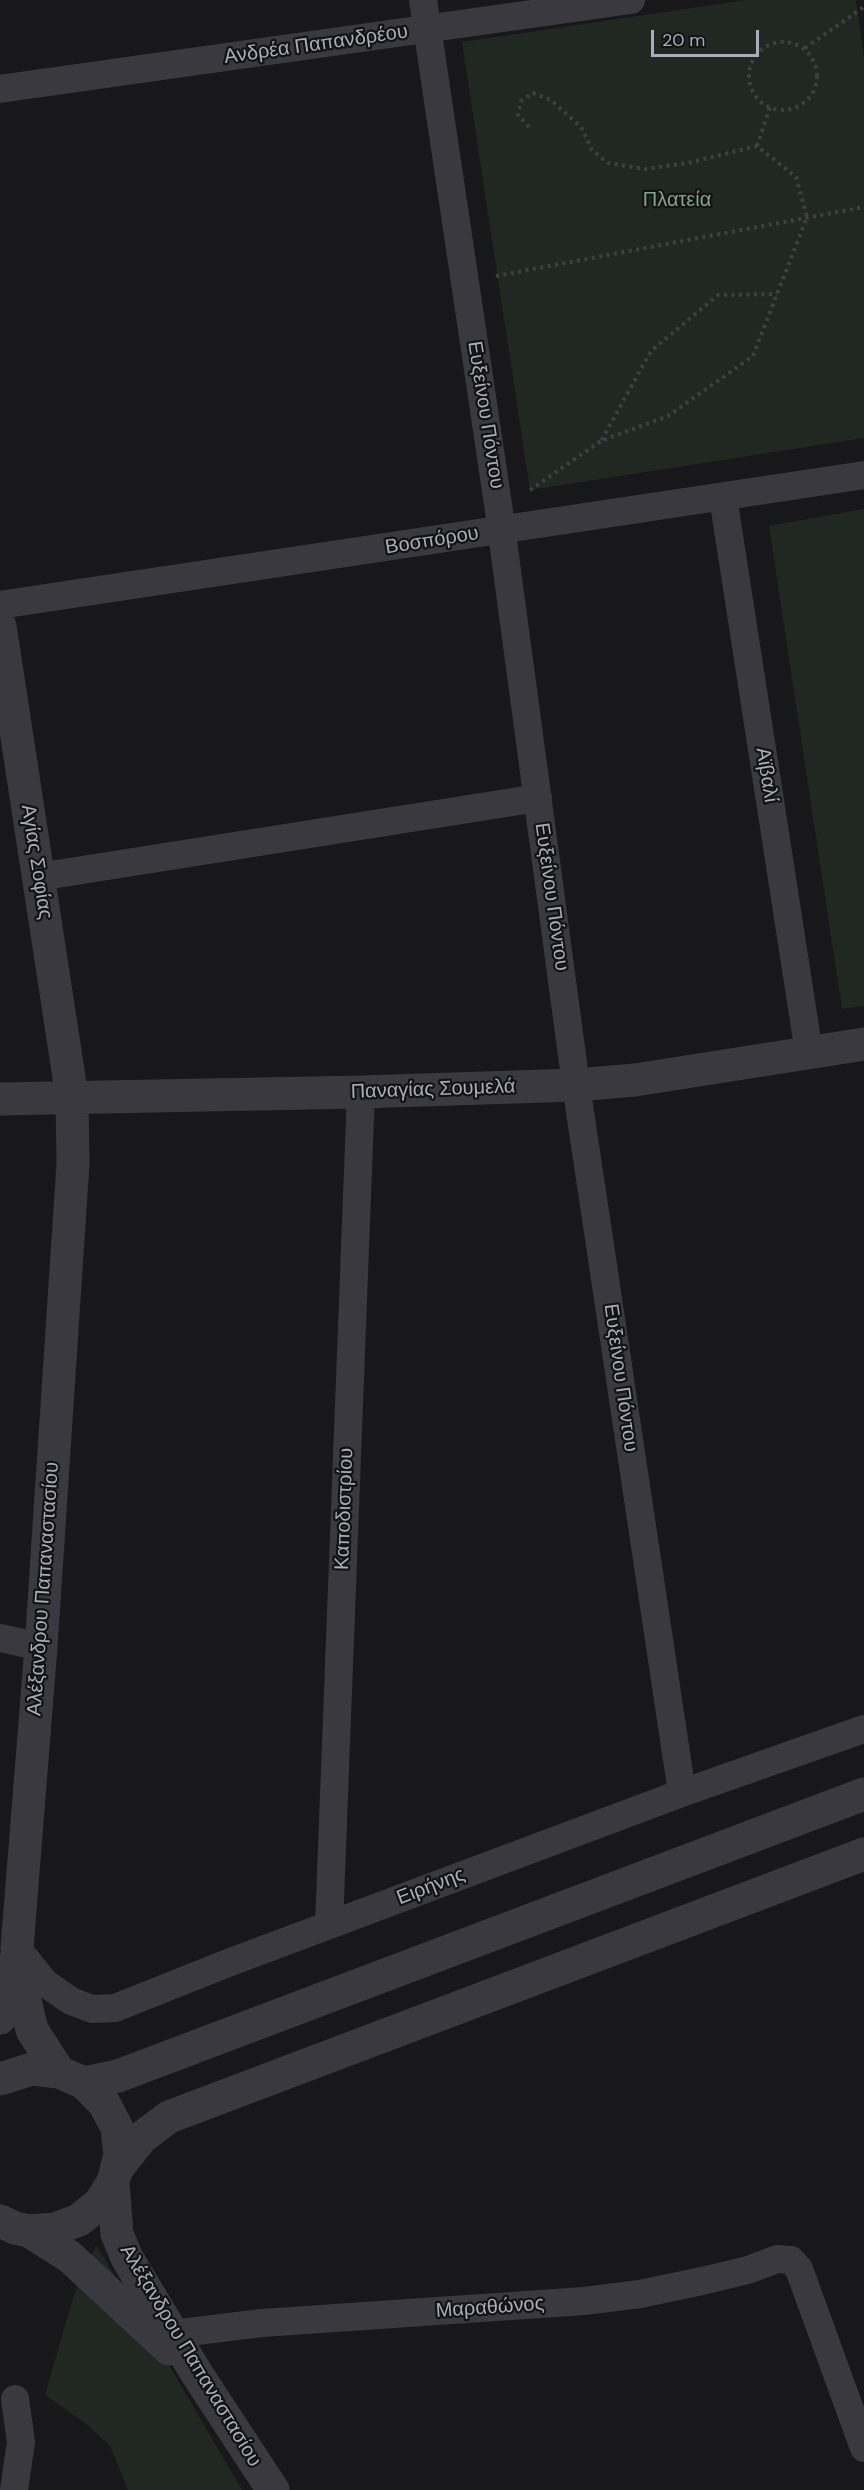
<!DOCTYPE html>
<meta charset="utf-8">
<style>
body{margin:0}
#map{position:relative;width:864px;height:2490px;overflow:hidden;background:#18181a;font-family:"DM Sans",sans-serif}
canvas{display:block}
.scale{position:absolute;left:651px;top:30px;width:108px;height:27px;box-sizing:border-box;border:3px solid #aaadb9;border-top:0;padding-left:8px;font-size:18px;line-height:21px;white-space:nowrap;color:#aaadb9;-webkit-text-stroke:4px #131315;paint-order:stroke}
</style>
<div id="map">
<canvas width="864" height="2490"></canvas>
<div class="scale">20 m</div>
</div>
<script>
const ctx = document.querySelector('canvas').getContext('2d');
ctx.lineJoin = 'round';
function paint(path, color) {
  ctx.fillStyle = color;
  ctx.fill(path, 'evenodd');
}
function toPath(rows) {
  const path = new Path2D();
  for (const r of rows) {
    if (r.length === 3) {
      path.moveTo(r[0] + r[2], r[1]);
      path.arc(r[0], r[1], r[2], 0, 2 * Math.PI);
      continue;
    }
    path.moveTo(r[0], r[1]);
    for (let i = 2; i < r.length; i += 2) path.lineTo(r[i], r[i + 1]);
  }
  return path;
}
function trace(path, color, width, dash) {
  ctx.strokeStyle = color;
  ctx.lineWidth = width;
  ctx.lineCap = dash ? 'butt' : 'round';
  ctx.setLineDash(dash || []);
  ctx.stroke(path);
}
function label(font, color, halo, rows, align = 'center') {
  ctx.font = font + ' "DM Sans",sans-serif';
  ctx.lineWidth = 4.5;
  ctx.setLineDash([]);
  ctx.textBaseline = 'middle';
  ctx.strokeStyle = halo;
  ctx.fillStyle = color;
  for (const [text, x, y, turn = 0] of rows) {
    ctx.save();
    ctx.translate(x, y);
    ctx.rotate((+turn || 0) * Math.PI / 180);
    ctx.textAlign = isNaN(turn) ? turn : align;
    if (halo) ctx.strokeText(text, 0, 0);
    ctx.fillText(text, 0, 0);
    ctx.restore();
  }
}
const green = toPath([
 [746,0,856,0,864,58,864,438,530,490,462,42],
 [864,509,864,1006,842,1009,769,526],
 [96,2245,176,2377,242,2490,128,2490,110,2446,85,2423,45,2395,73,2298]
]);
const path = toPath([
 [783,76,34],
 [805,48,864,7],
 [529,127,518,115,521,101,533,93,551,100,581,127,592,150,608,163,645,169,688,163,757,146,796,177,807,217,753,356,668,416,601,441,651,351,718,295,777,294],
 [757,146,770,108],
 [496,276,864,207],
 [530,490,601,441]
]);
const minor = toPath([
 [423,0,499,511,576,1085,682,1793],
 [0,89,631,0],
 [723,497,809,1053],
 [0,605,864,475],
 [38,877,538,798],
 [0,1638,41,1647],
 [329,1925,361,1092],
 [17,1948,45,1983,71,2001,92,2009,115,2008,228,1963,682,1793,864,1729],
 [172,2334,262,2323,584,2301,640,2294,702,2281,748,2270,777,2259,791,2260,799,2269,864,2448],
 [14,2490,21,2442,15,2399]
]);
const tertiary = toPath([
 [0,626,72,1097,73,1164,41,1647,17,1948,24,1996,32,2030,59,2072],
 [0,1099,361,1092,576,1085,635,1080,864,1044],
 [0,2018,14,1962],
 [0,2079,32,2069,59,2072,84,2083,104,2103,117,2128,120,2155,113,2182,99,2204,79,2220,55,2229,29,2231,15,2228,0,2221],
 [84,2083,118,2076,864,1794],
 [116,2170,141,2138,169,2117,864,1854],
 [113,2182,117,2234,127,2258,197,2374,273,2490],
 [29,2231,70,2257,169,2349]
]);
const streetNames = [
 ["Ανδρέα Παπανδρέου",316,45,-8],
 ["Ευξείνου Πόντου",485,415,81],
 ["Βοσπόρου",432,541,-9],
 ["Αϊβαλί",766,775,81],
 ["Αγίας Σοφίας",36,862,81],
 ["Ευξείνου Πόντου",551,897,82],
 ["Παναγίας Σουμελά",433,1090,-2],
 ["Ευξείνου Πόντου",620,1378,82],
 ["Καποδιστρίου",345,1509,-88],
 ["Αλέξανδρου Παπαναστασίου",44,1589,-86],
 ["Ειρήνης",431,1887,-21],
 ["Μαραθώνος",490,2308,-4],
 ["Αλέξανδρου Παπαναστασίου",190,2356,59]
];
const parkNames = [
 ["Πλατεία",677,201]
];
paint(green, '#202821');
trace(path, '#3f4046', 4, [3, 4.5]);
trace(minor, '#39393f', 28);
trace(tertiary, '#39393f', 33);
label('20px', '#aaadb9', '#131315', streetNames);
label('20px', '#82a487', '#131315', parkNames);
</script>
